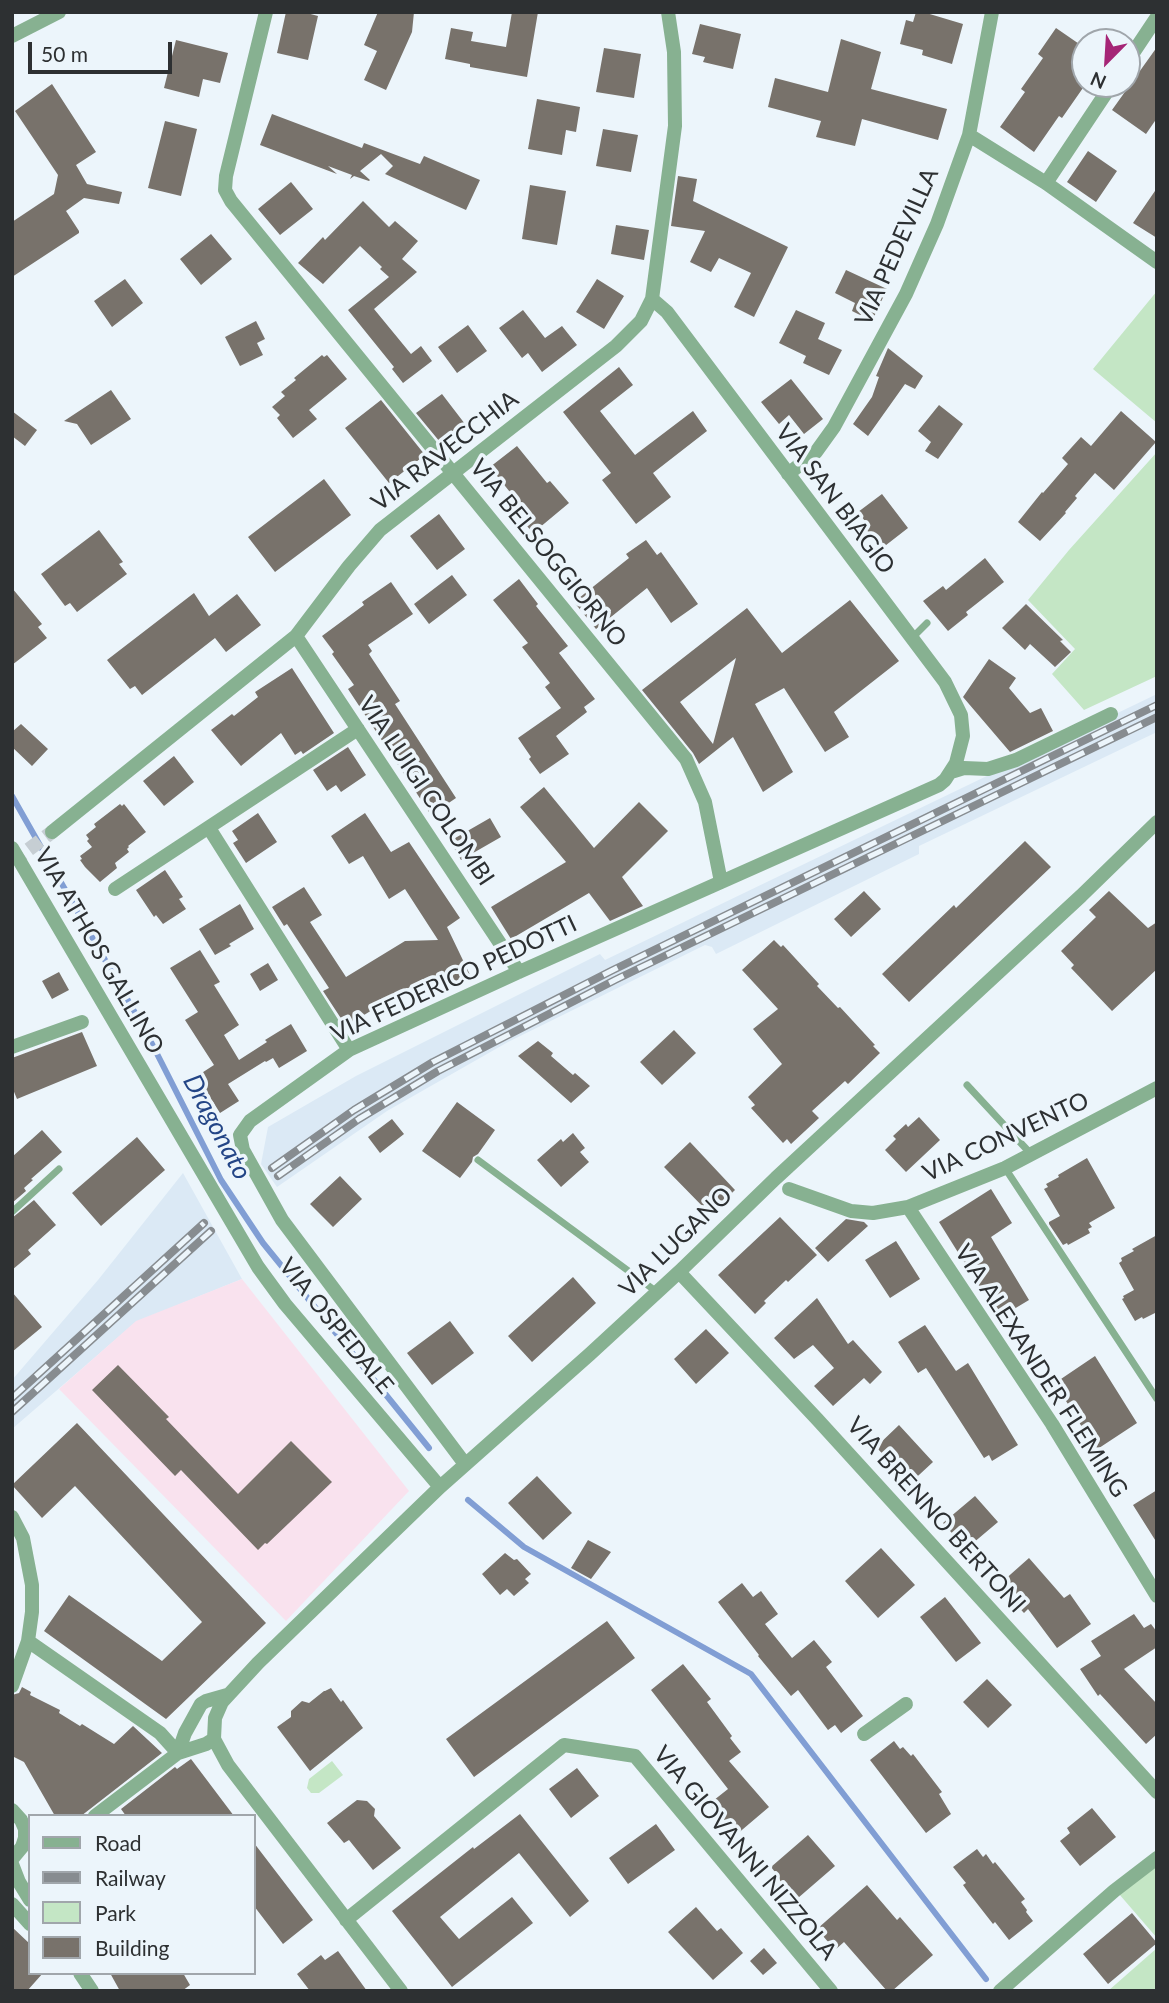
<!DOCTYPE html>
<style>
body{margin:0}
#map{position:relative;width:1169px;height:2003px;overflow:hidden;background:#ecf5fb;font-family:Lato,sans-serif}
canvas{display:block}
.frame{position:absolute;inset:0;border:14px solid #2d3032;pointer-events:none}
.legend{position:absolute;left:28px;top:1814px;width:228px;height:161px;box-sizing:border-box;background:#ecf5fb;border:2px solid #a0a6ab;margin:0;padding:9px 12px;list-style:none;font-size:21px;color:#2d3032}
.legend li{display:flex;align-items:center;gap:14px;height:35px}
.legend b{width:35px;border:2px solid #a0a6ab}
.north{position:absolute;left:1071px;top:28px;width:70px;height:70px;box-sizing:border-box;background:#ecf5fb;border:2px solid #a0a6ab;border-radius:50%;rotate:204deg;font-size:19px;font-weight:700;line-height:28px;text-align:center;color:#2d3032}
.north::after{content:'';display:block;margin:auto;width:24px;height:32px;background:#a52576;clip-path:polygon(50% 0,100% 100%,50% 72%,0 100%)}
.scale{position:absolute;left:28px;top:42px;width:144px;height:32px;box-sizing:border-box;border:4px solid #2d3032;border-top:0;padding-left:9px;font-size:21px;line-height:24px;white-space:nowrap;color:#2d3032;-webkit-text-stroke:5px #ecf5fb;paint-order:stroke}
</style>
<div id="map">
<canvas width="1169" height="2003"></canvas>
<div class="frame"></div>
<ul class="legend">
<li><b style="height:9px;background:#87b191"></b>Road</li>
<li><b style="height:9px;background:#878c90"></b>Railway</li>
<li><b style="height:19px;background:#c4e6c5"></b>Park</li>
<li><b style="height:19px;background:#78726b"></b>Building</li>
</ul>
<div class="north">N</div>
<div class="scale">50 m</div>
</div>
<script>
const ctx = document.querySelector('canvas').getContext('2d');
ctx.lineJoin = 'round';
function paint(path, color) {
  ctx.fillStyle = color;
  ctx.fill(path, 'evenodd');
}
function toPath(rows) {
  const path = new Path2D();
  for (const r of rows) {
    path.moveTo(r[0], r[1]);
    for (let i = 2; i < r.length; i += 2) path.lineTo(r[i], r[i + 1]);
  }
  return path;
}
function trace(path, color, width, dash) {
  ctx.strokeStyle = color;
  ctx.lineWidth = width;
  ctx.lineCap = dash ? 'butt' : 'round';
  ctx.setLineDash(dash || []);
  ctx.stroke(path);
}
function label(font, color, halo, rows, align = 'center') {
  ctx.font = font + ' Lato,sans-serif';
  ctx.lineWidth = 7;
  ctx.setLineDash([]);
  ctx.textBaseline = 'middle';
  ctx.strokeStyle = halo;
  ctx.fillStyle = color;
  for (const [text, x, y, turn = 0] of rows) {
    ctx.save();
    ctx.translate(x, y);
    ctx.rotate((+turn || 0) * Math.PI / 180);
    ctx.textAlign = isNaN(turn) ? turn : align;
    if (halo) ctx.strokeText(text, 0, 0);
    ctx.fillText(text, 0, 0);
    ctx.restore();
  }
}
const built = toPath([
 [1157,694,1157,732,919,846,919,854,716,954,712,947,705,945,508,1042,387,1111,277,1187,261,1164,268,1127,356,1076,600,954,605,960],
 [183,1173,242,1279,136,1322,12,1429,12,1380,98,1280]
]);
const education = toPath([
 [242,1279,409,1491,286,1621,59,1389,136,1321]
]);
const green = toPath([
 [1157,291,1157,423,1093,369],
 [1157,452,1157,676,1084,710,1052,674,1075,649,1028,600,1069,550],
 [332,1761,343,1775,319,1793,311,1793,307,1788,309,1779],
 [1157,1862,1157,1938,1119,1894],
 [1157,1948,1157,1991,1108,1991]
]);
const stream = toPath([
 [12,796,147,1034,221,1180,263,1243,429,1448],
 [468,1500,524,1547,751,1674,986,1979]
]);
const building = toPath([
 [286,12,303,12,318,16,308,60,277,53],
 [378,12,414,12,412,32,386,90,364,80,377,51,364,45],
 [512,12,538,12,527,77,470,67,470,64,445,59,451,28,473,32,471,41,506,47],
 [916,12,923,12,963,24,952,64,922,55,923,50,900,44,906,20,913,22],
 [700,24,741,34,733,69,703,62,705,57,692,54],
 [1056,28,1085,48,1085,85,1062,118,1059,116,1034,152,1000,127,1025,92,1021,89,1043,58,1038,54],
 [841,39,881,52,871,89,947,109,938,140,862,119,855,146,816,137,821,121,768,107,775,78,828,92],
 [176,40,228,53,220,83,203,79,199,97,164,88],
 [1157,47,1157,118,1146,134,1112,110],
 [604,48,641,54,634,98,596,92],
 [52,84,96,152,76,165,87,184,122,192,119,204,84,198,66,211,79,231,79,233,12,277,12,222,54,194,58,175,15,111],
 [537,99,580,107,576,132,566,130,562,155,528,149],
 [272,114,362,148,364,143,420,164,424,156,480,180,466,210,385,174,393,166,381,154,360,171,370,180,369,181,354,176,350,179,352,175,328,166,337,174,260,145],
 [165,121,197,129,181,196,148,188],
 [603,129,638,135,631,172,596,166],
 [1088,151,1117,171,1096,202,1067,182],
 [678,176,697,179,693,201,788,247,754,317,734,307,751,273,719,258,711,272,690,262,705,231,671,226],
 [291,182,313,209,280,235,258,209],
 [530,185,566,191,557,245,522,239],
 [1157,188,1157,238,1133,223],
 [363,201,389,227,395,221,418,241,402,259,417,272,374,309,411,354,421,346,432,361,403,383,392,369,394,367,348,310,389,277,380,269,382,267,360,246,323,284,298,263,323,237,325,240],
 [616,225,649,230,644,260,611,254],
 [211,234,232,259,201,285,180,259],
 [846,270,887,289,872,321,852,311,855,303,835,293],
 [125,279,143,303,112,327,94,301],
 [597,279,624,296,604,329,576,312],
 [523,310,545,338,562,326,577,345,542,372,528,353,522,358,499,328],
 [796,310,825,323,818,339,842,350,829,375,803,363,806,356,779,343],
 [256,321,265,339,257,343,263,355,240,366,225,337],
 [468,325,487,351,457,373,438,347],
 [888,348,923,376,915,389,905,384,868,436,853,424,872,397,879,377,876,376],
 [322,355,324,357,327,355,347,379,309,410,317,419,293,438,277,418,280,415,272,407,285,396,281,392,296,380,294,378],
 [619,367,633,385,600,411,635,455,693,411,707,431,653,473,671,497,636,524,602,480,611,473,563,412],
 [791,379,823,419,804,434,789,415,779,424,761,402],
 [111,390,131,419,91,445,77,424,64,421],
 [442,394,465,424,440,442,416,413],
 [381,400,425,455,389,483,345,428],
 [939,405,963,424,938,459,925,451,931,442,918,431],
 [12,411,37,430,25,446,12,436],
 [1121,411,1156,442,1114,490,1095,473,1075,496,1077,498,1065,512,1066,513,1040,541,1018,522,1042,492,1043,493,1068,464,1062,458,1081,437,1091,446],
 [517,446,547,483,550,481,569,503,533,533,514,511,521,506,490,467],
 [324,479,351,515,275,572,248,537],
 [882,494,908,528,881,549,865,528,868,525,858,512],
 [439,514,465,549,437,570,410,536],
 [99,530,123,562,119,564,127,574,77,612,70,603,65,606,41,574],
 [646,540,657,555,661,552,698,604,671,623,647,588,596,629,574,602,629,558,626,554],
 [985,558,1004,582,966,612,968,615,948,631,923,601,943,586,946,590],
 [452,575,467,595,429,624,414,604],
 [519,579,538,604,536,606,568,646,559,653,595,699,584,707,587,712,556,736,569,754,540,774,529,759,531,757,518,738,561,708,545,687,550,683,522,647,528,643,493,600],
 [391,582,413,614,368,645,372,651,369,654,400,701,395,704,456,798,431,815,348,689,354,685,332,654,334,652,322,636,364,605,362,602],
 [12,588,42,624,38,627,47,638,12,665],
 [194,593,209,616,237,594,261,625,226,652,215,638,142,695,135,686,130,689,107,660],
 [850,600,899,661,834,712,849,737,825,752,784,688,755,704,793,772,763,792,733,737,699,764,693,753,642,690,747,608,782,653],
 [736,658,713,744,680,702],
 [1026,604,1063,640,1060,641,1071,652,1055,667,1030,644,1025,650,1002,628],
 [989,659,1016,678,1009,688,1030,713,1041,708,1053,731,1010,752,963,697],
 [292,668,334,733,303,754,301,751,295,755,281,733,241,766,211,730,232,714,234,716,258,697,255,692],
 [21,724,48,749,32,766,12,747,12,732],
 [348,747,366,775,341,792,336,785,327,791,313,770],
 [174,756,194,782,164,806,143,781],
 [544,787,594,848,639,802,668,831,622,877,643,906,610,921,589,893,511,939,491,907,566,862,520,807],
 [120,804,122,806,124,804,146,832,128,846,129,847,127,849,129,852,115,863,117,868,100,882,85,867,80,860,82,859,80,856,92,847,87,841,89,839,86,835,96,827,94,824],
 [258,813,277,842,246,863,233,843,238,840,232,831],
 [365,813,391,852,409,842,460,918,447,927,472,979,432,998,423,979,346,1026,323,991,329,988,287,924,284,926,272,907,304,887,322,915,310,922,346,977,405,941,438,940,405,889,389,899,363,856,349,864,331,836],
 [490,818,501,837,461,860,450,841],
 [1025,841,1051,867,909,1002,882,974,954,905,956,908],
 [165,870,183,897,179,899,186,909,163,924,156,915,154,917,136,890],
 [864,891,881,909,851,937,834,919],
 [1109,891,1148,928,1157,922,1157,969,1112,1011,1071,968,1074,965,1061,951,1096,917,1089,910],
 [240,904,254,929,229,944,231,946,215,955,199,929],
 [774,940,781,947,783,945,819,984,817,986,838,1008,840,1007,875,1045,873,1046,880,1053,848,1084,845,1081,812,1111,819,1118,791,1144,787,1139,783,1143,751,1108,755,1105,748,1097,782,1064,753,1029,778,1009,742,970],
 [200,950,220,982,214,985,239,1025,224,1035,239,1060,267,1042,265,1040,291,1024,307,1051,279,1068,273,1058,266,1062,265,1061,228,1084,239,1101,220,1113,197,1076,214,1065,185,1020,198,1012,170,968],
 [268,963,278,980,260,991,250,974],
 [59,972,69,990,52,999,42,981],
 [674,1030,696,1053,662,1085,640,1062],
 [82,1032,97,1066,17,1099,12,1087,12,1058],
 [538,1041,553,1053,551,1056,573,1075,575,1073,590,1086,571,1103,518,1056],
 [457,1102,495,1130,478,1154,473,1157,472,1162,460,1178,422,1151],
 [919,1117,940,1140,906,1172,885,1150,896,1139,893,1136,906,1124,908,1127],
 [392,1119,404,1134,380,1153,368,1137],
 [42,1130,62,1152,31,1179,33,1180,24,1188,26,1191,12,1203,12,1157],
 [573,1133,585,1148,580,1152,589,1162,561,1187,537,1160,561,1139,563,1142],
 [137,1137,165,1170,101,1226,72,1193],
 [690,1142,735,1190,710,1214,664,1167],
 [1087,1158,1115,1208,1089,1223,1092,1227,1088,1229,1090,1233,1068,1245,1067,1243,1063,1245,1049,1224,1049,1222,1060,1216,1044,1189,1048,1187,1046,1184,1059,1177,1058,1175],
 [340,1176,362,1199,333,1227,310,1204],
 [991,1189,1012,1223,991,1237,1029,1300,999,1318,939,1222],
 [34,1200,56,1225,28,1250,31,1254,12,1270,12,1218],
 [780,1217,817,1255,788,1282,786,1280,764,1301,766,1303,755,1314,718,1275],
 [846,1219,864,1222,868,1226,828,1262,815,1248],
 [1157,1235,1157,1312,1143,1319,1142,1317,1135,1321,1122,1299,1124,1298,1123,1296,1134,1290,1119,1263,1122,1261,1121,1258,1134,1251,1132,1249],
 [896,1241,920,1279,890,1298,865,1260],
 [573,1277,596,1303,532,1362,508,1336],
 [12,1292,42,1327,12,1352],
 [817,1298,848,1344,853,1340,882,1372,870,1384,864,1378,833,1406,814,1386,834,1368,813,1345,794,1359,774,1338],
 [450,1321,474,1353,432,1385,407,1353],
 [925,1325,956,1371,968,1363,1018,1445,992,1461,989,1455,984,1458,926,1368,918,1373,898,1342],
 [706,1329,729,1353,696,1384,674,1359],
 [1095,1356,1137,1423,1096,1450,1055,1383],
 [118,1365,169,1417,166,1419,238,1494,291,1441,332,1482,267,1544,265,1543,258,1550,181,1470,175,1476,92,1390],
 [77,1423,266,1623,166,1719,44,1631,69,1595,162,1661,202,1622,75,1486,42,1518,12,1485],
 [899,1425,933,1462,906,1487,893,1473,897,1469,876,1447],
 [537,1476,572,1513,543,1540,508,1503],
 [1157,1490,1157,1543,1133,1505],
 [975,1496,998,1522,966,1549,943,1523],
 [588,1540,611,1552,591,1579,571,1568],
 [881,1548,915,1585,878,1618,845,1581],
 [505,1553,514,1560,517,1559,531,1574,525,1579,529,1583,514,1596,507,1589,500,1595,482,1574],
 [1029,1558,1064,1598,1070,1594,1091,1624,1057,1648,1028,1609,1024,1613,1007,1595,1011,1591,1002,1582],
 [742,1583,753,1597,761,1591,778,1614,765,1624,792,1658,814,1640,832,1662,826,1667,863,1716,841,1733,835,1725,828,1730,798,1690,791,1696,758,1656,759,1655,718,1602],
 [945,1597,981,1643,956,1662,920,1617],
 [1134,1614,1144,1628,1151,1624,1157,1632,1157,1647,1124,1669,1157,1704,1157,1734,1146,1744,1100,1694,1098,1696,1080,1669,1101,1656,1091,1641],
 [607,1621,635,1658,474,1777,446,1739],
 [683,1664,711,1699,707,1702,732,1736,730,1738,741,1752,729,1761,769,1807,736,1835,709,1804,728,1789,651,1690],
 [987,1679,1012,1705,988,1728,963,1702],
 [22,1687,31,1692,30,1695,60,1710,59,1713,80,1726,82,1724,114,1744,133,1726,162,1753,81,1816,55,1816,24,1762,12,1756,12,1695,19,1693],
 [331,1688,341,1702,343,1700,363,1728,310,1771,277,1727,291,1717,291,1711,302,1701,309,1703,324,1691,325,1691],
 [894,1741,900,1749,903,1747,911,1756,913,1754,942,1792,939,1794,951,1814,926,1833,870,1760],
 [191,1759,234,1816,126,1816,121,1809,175,1767,177,1769],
 [577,1768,599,1796,571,1818,549,1789],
 [357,1800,367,1801,375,1809,374,1816,401,1848,373,1870,349,1840,344,1843,327,1823],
 [1092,1808,1116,1837,1080,1866,1060,1841,1070,1833,1067,1828],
 [520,1814,589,1901,570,1917,519,1853,440,1917,459,1939,512,1897,533,1923,452,1987,392,1911,473,1847,474,1849],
 [656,1824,675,1850,628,1884,609,1858],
 [808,1835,835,1866,798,1898,790,1889,782,1886,779,1877,771,1867],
 [254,1843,313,1920,283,1944,254,1906],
 [977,1849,983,1857,986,1854,993,1864,995,1862,1025,1899,1021,1902,1027,1910,1026,1912,1033,1921,1009,1940,995,1922,993,1924,968,1892,963,1885,966,1883,953,1867],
 [867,1885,897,1920,900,1917,933,1955,892,1991,887,1991,844,1942,835,1950,817,1929],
 [696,1907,717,1931,721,1928,743,1953,713,1980,668,1932],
 [1132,1913,1157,1943,1108,1984,1083,1954],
 [12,1927,30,1944,30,1973,43,1973,27,1991,12,1991],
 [764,1948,777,1963,763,1975,750,1961],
 [338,1951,367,1991,310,1991,297,1974,321,1955,325,1960],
 [110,1973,183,1973,190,1985,182,1991,120,1991]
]);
const streetTunnel = toPath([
 [12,862,52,832]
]);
const lane = toPath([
 [912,638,927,623],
 [967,1085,1031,1154],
 [478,1160,657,1292],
 [1005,1168,1157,1399],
 [12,1212,59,1169]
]);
const street = toPath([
 [266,12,226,176,225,190,231,201,686,759,705,802,721,882],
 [12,36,59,12],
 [1127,62,1157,17],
 [969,135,1046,183,1157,262],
 [1046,183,1112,84],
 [788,474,816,452,834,427,906,294,937,224,969,135,992,12],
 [296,636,519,972],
 [951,772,964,768,988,769,1016,760,1111,714],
 [209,828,349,1050],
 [52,832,296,636,349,566,380,530,616,346,641,321,652,299,675,126,674,52,668,12],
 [12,848,258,1267,285,1304,440,1487],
 [115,889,358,729],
 [12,1047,82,1022],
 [789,1189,851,1211,873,1213,908,1207,1005,1168,1157,1088],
 [908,1207,1052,1424,1157,1596],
 [679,1272,817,1419,1157,1792],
 [465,1464,282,1220,243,1150,240,1135,250,1121,349,1050,519,972,939,785,945,780,956,763,963,736,961,715,945,682,667,312,652,299],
 [12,1517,23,1538,32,1585,32,1612,28,1641,12,1686],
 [28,1641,160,1733,178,1753],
 [864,1734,906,1704],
 [178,1753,185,1733,201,1704,206,1701,227,1695],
 [12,1810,21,1820,25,1829,25,1838,22,1847,12,1859],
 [95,1816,178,1753,206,1744,214,1739],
 [12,1864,19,1882,30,1900],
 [12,1904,30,1924],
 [346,1920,564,1745,635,1756,831,1991],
 [80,1973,92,1991],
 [401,1991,228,1765,214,1739,215,1718,222,1702,258,1663,440,1487,590,1354,679,1272,776,1178,1081,896,1157,822],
 [1000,1991,1114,1891,1157,1858]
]);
const rail = toPath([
 [272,1168,354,1110,433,1062,611,971,1157,705],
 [278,1176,359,1119,438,1071,615,980,1157,717],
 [12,1398,204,1223],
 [12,1412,211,1231]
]);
const streetNames = [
 ["VIA PEDEVILLA",897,247,-66],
 ["VIA RAVECCHIA",445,451,-38],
 ["VIA SAN BIAGIO",835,499,53],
 ["VIA BELSOGGIORNO",548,553,51],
 ["VIA LUIGI COLOMBI",426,791,56],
 ["VIA ATHOS GALLINO",99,951,60],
 ["VIA FEDERICO PEDOTTI",454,979,-25],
 ["VIA CONVENTO",1006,1137,-25],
 ["VIA LUGANO",676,1242,-44],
 ["VIA OSPEDALE",336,1326,51],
 ["VIA ALEXANDER FLEMING",1041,1371,57],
 ["VIA BRENNO BERTONI",936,1515,48],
 ["VIA GIOVANNI NIZZOLA",745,1853,50]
];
const waterNames = [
 ["Dragonato",217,1127,62]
];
paint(built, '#dbe9f5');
paint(education, '#f9e2ee');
paint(green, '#c4e6c5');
trace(stream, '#819ed4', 6);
paint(building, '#78726b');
trace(streetTunnel, '#c6ced3', 14, [14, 7]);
trace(lane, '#87b191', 7);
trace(street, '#87b191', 14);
trace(rail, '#878c90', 8);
trace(rail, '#ecf5fb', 5, [16]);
label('24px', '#2d3032', '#ecf5fb', streetNames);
label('italic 26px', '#234586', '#ecf5fb', waterNames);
</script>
